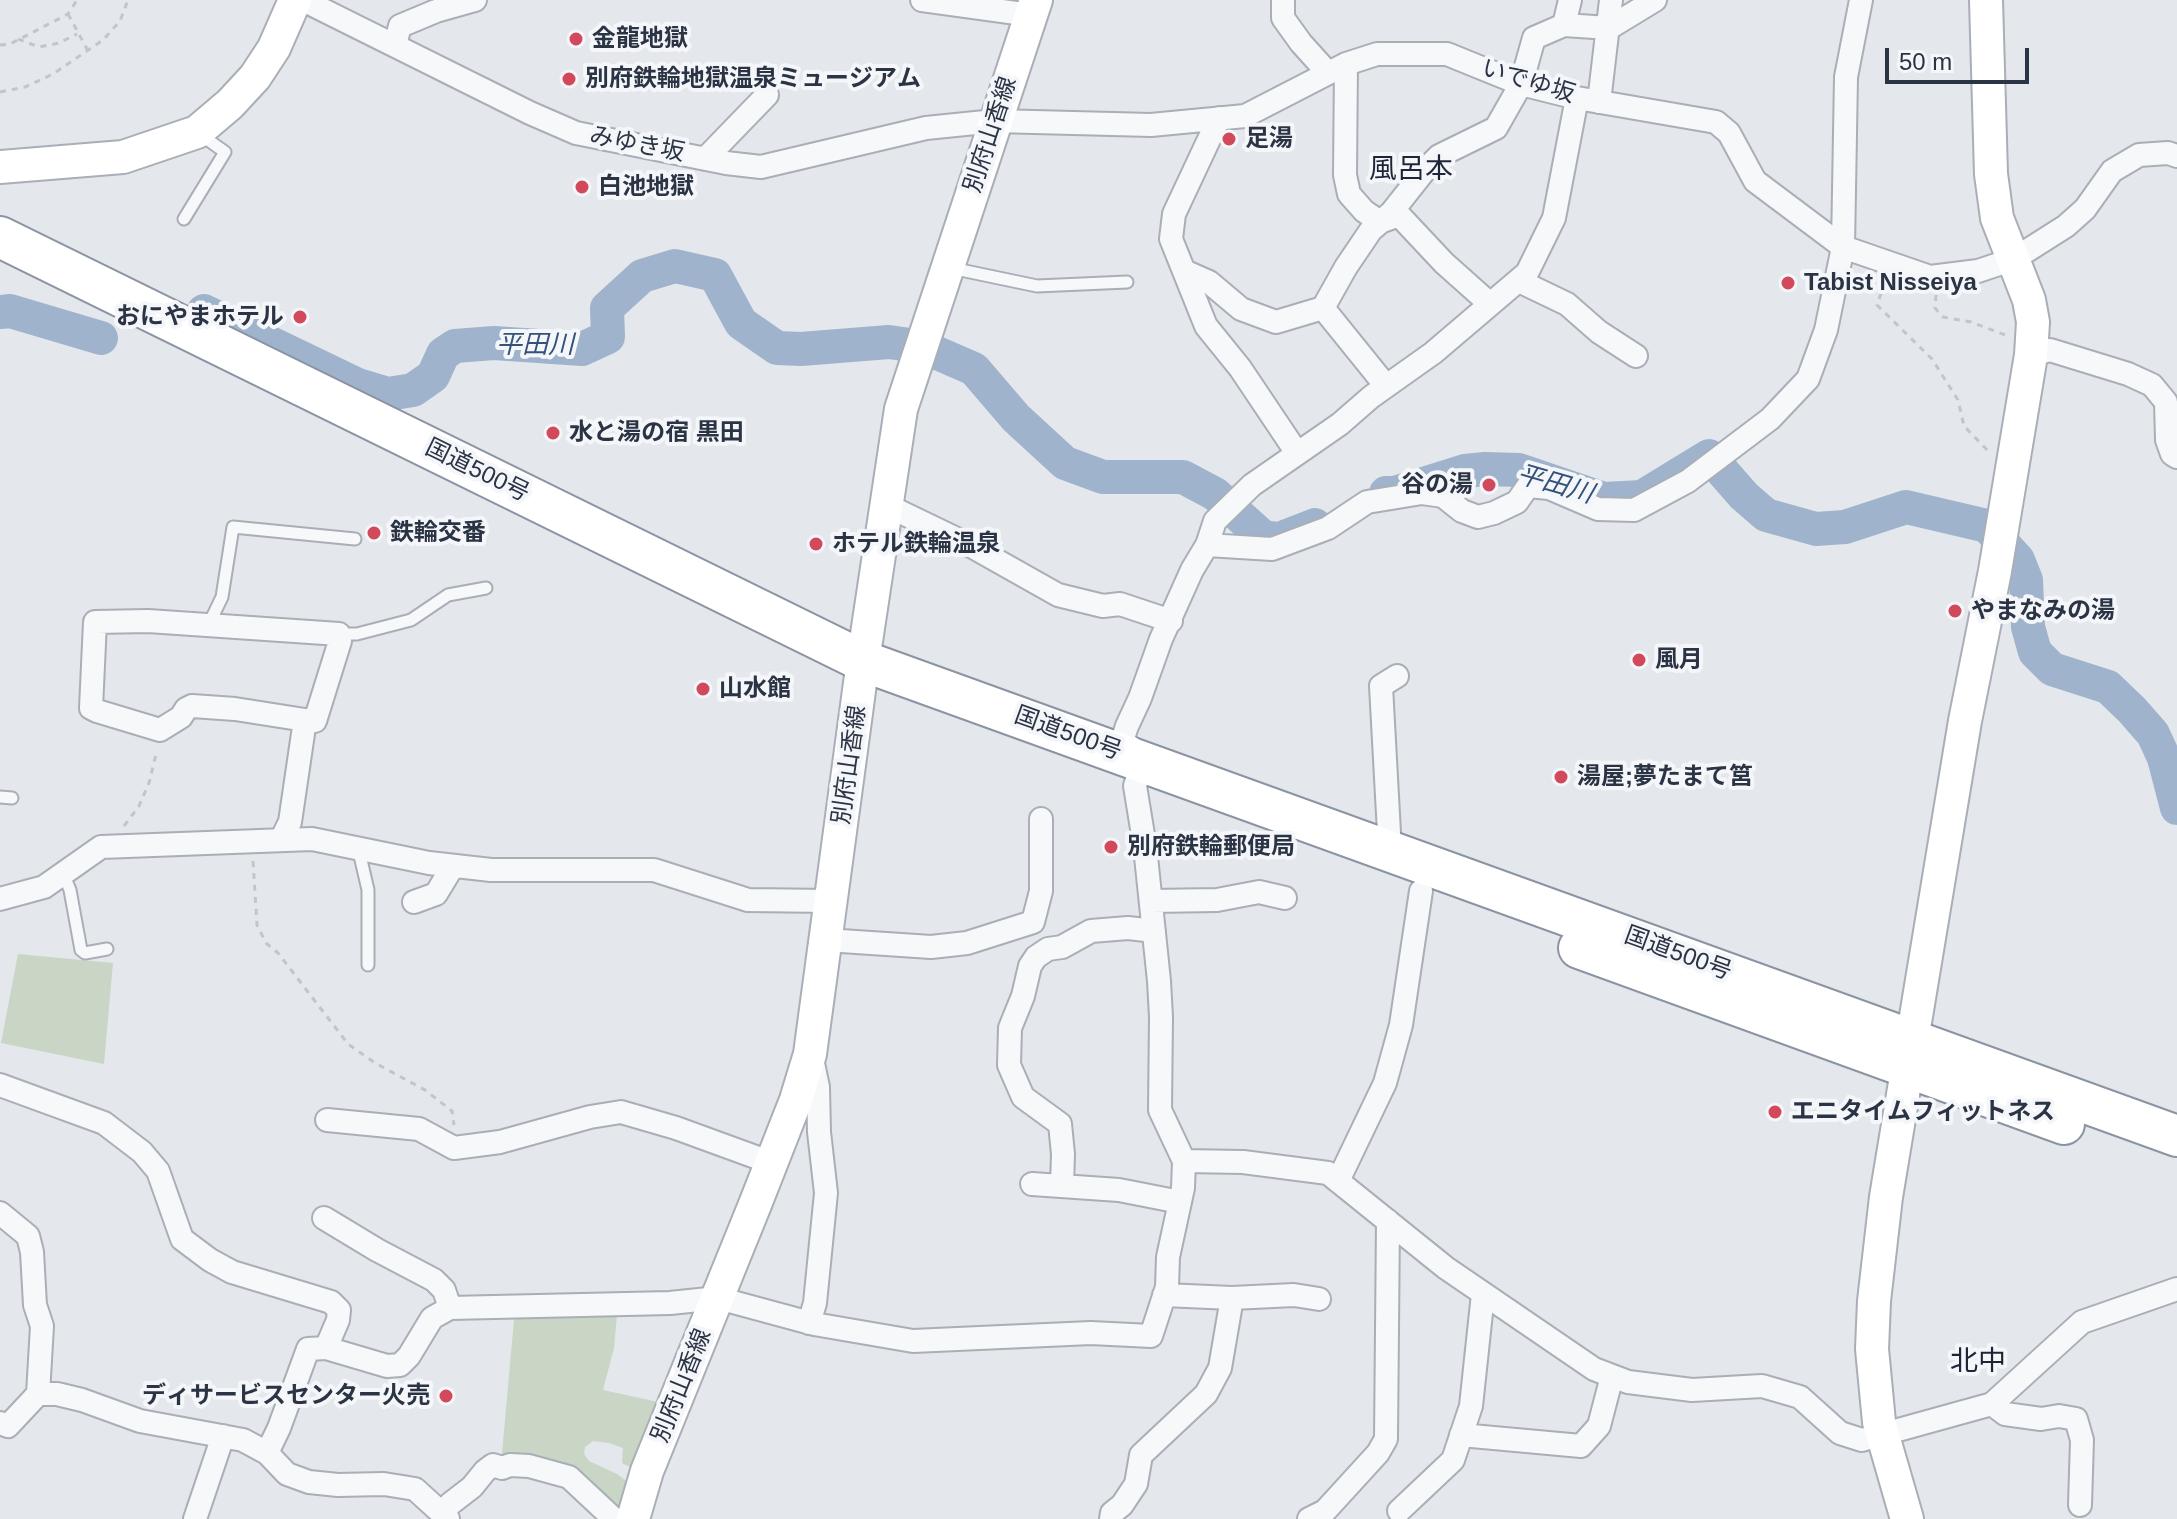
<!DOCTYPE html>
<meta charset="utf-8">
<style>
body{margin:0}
#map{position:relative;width:2177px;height:1519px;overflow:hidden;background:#e4e7ec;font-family:Arial,sans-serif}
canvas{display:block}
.scale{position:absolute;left:1885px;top:48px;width:144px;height:36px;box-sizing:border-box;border:4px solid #2b3445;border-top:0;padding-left:10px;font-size:24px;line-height:28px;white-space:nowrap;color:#2b3445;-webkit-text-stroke:6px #f4f6f9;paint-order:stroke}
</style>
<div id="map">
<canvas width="2177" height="1519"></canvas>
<div class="scale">50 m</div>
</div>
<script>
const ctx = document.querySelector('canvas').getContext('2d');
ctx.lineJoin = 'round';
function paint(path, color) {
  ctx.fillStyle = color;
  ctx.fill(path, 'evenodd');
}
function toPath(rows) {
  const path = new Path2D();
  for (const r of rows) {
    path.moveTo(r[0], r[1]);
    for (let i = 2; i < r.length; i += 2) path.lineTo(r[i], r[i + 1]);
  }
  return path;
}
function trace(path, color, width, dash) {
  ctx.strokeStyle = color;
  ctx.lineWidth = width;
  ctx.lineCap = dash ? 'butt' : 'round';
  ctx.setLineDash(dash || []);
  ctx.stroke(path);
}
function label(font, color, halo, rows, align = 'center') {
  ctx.font = font + ' Arial,"Noto Sans JP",sans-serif';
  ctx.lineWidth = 8;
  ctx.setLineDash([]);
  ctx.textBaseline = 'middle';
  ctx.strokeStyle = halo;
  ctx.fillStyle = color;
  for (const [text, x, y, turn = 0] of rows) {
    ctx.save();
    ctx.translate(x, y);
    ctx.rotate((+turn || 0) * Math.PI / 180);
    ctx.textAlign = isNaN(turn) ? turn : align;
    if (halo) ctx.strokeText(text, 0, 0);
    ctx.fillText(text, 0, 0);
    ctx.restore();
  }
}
const green = toPath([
 [18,954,113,963,104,1064,1,1043],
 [515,1309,617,1315,614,1348,603,1390,663,1403,639,1465,630,1467,622,1463,623,1448,609,1443,593,1441,585,1447,584,1454,589,1461,617,1474,630,1484,620,1519,567,1470,501,1464]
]);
const river = toPath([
 [204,311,358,385,388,394,413,390,433,376,443,354,455,346,494,343,582,349,608,337,607,308,642,276,675,266,715,275,741,323,777,348,801,349,889,342,917,346],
 [0,312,10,311,101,338],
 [937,353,974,369,1016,418,1065,463,1103,477,1183,477,1215,494,1263,537,1279,539,1315,525],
 [1386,493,1395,493,1465,471,1485,469,1519,470,1604,499,1642,497,1709,456,1744,496,1766,515,1816,529,1845,527,1906,507,1987,526,2018,560,2026,580,2028,627,2035,652,2052,669,2108,687,2132,710,2153,734,2164,758,2177,808]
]);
const path = toPath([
 [68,14,87,49],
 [18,39,39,47,59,43,77,34],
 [0,45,10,44,68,14,77,0],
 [0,92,25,87,53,74,103,40,120,21,128,0],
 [1885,282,1877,305,1932,359,1958,400,1964,426,1989,452],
 [1936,295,1935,308,1943,317,1971,322,2008,336],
 [124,826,139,806,149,783,157,750],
 [253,861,257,925,266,943,278,953,348,1044,375,1063,425,1090,452,1111,454,1125]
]);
const lane = toPath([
 [184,219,225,152,201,135],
 [951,268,1037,286,1127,282],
 [209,624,222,597,233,527,355,539],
 [339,634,357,634,411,620,448,595,486,588],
 [0,797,12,798],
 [358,847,368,890,368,965],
 [63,873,70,890,81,950,85,953,107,949]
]);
const street = toPath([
 [303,0,530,113,576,133,726,163,761,167,926,128,995,121,1151,125,1245,116,1346,64,1377,54,1447,54,1521,84,1577,98,1716,122,1729,133,1755,181,1843,247,1930,277,1978,271,2014,259,2066,226,2085,209,2112,171,2139,155,2168,153,2177,156],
 [922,0,1031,15],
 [1283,0,1283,18,1301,43,1328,73],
 [1564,25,1570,0],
 [395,45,400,26,436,11,475,0],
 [1346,64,1345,175,1349,194,1364,211,1380,222,1399,215,1444,263,1490,304],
 [1599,102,1611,0],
 [1219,118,1174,214,1171,239,1206,326,1240,368,1297,453],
 [705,159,767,95],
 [1184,271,1209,282,1241,309,1276,322,1323,308,1346,267,1371,230,1391,213,1425,170,1439,156,1496,128,1521,84,1534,38,1564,25,1609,28,1655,0],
 [1519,281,1567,304,1599,332,1636,356],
 [1323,308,1386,386],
 [2031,355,2050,350,2128,374,2152,385,2166,402,2167,440,2172,454,2177,457],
 [886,505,971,546,1058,595,1103,606,1120,604,1171,621],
 [1207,545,1272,549,1328,528,1367,502,1422,493,1443,496,1462,511,1478,517,1494,513,1517,502,1528,486,1549,488,1598,509,1634,510,1688,481,1770,419,1808,379,1826,330,1843,247,1846,77,1861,0],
 [281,840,290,822,305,720,315,721,340,641,339,634,148,621,95,622,91,708,97,711,160,730,181,717,186,709,192,706,235,709,305,720],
 [1390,851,1381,686,1397,676],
 [0,899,44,887,101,847,312,839,429,863,491,870,654,870,748,900,831,901],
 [1151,901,1217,900,1259,892,1285,898],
 [414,902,436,894,453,866],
 [826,940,931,947,967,943,1033,922,1041,891,1041,819],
 [0,1085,104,1123,142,1152,158,1171,182,1239,210,1260,232,1272,331,1302,339,1310,338,1320,326,1348],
 [327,1120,419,1129,454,1148,500,1142,590,1117,621,1112,676,1128,772,1163],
 [1184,1161,1243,1162,1328,1173,1446,1268,1594,1369,1628,1382,1692,1390,1762,1386,1800,1397,1840,1433,1862,1440,1992,1404,2082,1322,2177,1289],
 [1338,1181,1385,1083,1401,1025,1421,891],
 [1032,1184,1119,1190,1180,1202],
 [1062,1186,1063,1154,1060,1124,1023,1097,1009,1065,1010,1028,1023,996,1030,966,1036,957,1048,949,1062,947,1091,931,1128,928,1154,931],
 [0,1213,28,1236,32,1252,35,1305,42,1326,38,1394],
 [324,1218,377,1250,434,1280,444,1290,450,1308],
 [1164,1295,1232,1298,1294,1295,1319,1299],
 [809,1323,815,1303,826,1193,819,1132,818,1087,811,1054],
 [1992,1404,2005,1414,2041,1419,2059,1416,2076,1419,2082,1440,2080,1505],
 [0,1423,8,1426,38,1394,57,1394,82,1400,140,1421,243,1440,267,1453,287,1474,309,1482,338,1485,384,1484,415,1489,448,1519],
 [1461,1435,1581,1446,1599,1426,1612,1376],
 [267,1453,279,1428,308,1349,326,1348,387,1366,400,1365,409,1356,432,1318,450,1308,670,1303,718,1298,814,1324,913,1341,1091,1333,1151,1336,1167,1287,1168,1257,1183,1188,1184,1161,1160,1110,1161,1017,1159,981,1145,847,1135,786,1144,757,1122,741,1127,726,1140,698,1161,639,1192,570,1207,545,1215,521,1252,485,1340,424,1371,397,1433,353,1527,273,1554,218,1577,98],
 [1399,1511,1453,1460,1471,1406,1483,1294],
 [444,1513,450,1504,472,1487,485,1471,493,1465,502,1468,510,1465,529,1466,569,1477,614,1519],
 [195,1519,223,1436],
 [1111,1519,1112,1513,1122,1505,1136,1484,1141,1455,1206,1394,1220,1368,1232,1298],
 [1309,1519,1325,1511,1378,1453,1386,1439,1388,1221]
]);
const secondary = toPath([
 [0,167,123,157,197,132,230,104,255,77,274,48,295,0],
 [633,1519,647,1471,756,1202,796,1100,810,1054,863,661,901,409,1036,0],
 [1907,1519,1879,1422,1872,1349,1874,1301,1886,1197,1965,721,1995,571,2031,355,2033,322,2029,300,1997,218,1991,174,1986,0]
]);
const highway = toPath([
 [0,237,863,661,2177,1136],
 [1579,948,2064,1124]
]);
const markers = [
 [576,39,8,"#d1495b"],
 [569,79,8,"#d1495b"],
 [1229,139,8,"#d1495b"],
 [582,187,8,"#d1495b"],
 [1788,283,8,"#d1495b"],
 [300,317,8,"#d1495b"],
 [553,433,8,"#d1495b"],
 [1489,485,8,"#d1495b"],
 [374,533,8,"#d1495b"],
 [816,544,8,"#d1495b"],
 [1955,611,8,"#d1495b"],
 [1639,660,8,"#d1495b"],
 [703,689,8,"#d1495b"],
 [1561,777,8,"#d1495b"],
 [1111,847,8,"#d1495b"],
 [1775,1112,8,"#d1495b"],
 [446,1396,8,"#d1495b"]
];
const poiNames = [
 ["金龍地獄",592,39],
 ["別府鉄輪地獄温泉ミュージアム",585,79],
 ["足湯",1245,139],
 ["白池地獄",598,187],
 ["Tabist Nisseiya",1804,283],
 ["おにやまホテル",284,317,"right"],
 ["水と湯の宿 黒田",569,433],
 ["谷の湯",1473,485,"right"],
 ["鉄輪交番",390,533],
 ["ホテル鉄輪温泉",832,544],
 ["やまなみの湯",1971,611],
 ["風月",1655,660],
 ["山水館",719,689],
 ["湯屋;夢たまて筥",1577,777],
 ["別府鉄輪郵便局",1127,847],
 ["エニタイムフィットネス",1791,1112],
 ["ディサービスセンター火売",430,1396,"right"]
];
const streetNames = [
 ["いでゆ坂",1528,82,17],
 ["別府山香線",991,135,-72],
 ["みゆき坂",637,145,11],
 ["国道500号",477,471,26],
 ["国道500号",1068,734,20],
 ["別府山香線",850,765,-82],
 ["国道500号",1678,954,20],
 ["別府山香線",682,1386,-68]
];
const waterNames = [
 ["平田川",535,346],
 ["平田川",1555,485,16]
];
const quarterNames = [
 ["風呂本",1411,170],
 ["北中",1978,1362]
];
paint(green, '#c9d6c5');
trace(river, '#9fb4cc', 34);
trace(lane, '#a9aeb7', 15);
trace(street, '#a9aeb7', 26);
trace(secondary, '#a9aeb7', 36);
trace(highway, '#8b94a3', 44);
trace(path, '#c2c5cb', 3, [6, 6]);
trace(lane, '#f7f8fa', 11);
trace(street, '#f7f8fa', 22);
trace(secondary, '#fff', 32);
trace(highway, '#fff', 40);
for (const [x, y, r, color] of markers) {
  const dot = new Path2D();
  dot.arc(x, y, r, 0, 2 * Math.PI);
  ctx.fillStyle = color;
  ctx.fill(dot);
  trace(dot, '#f4f6f9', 3);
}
label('bold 24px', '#2b3445', '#f4f6f9', poiNames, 'left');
label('24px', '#2b3445', '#f4f6f9', streetNames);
label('italic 26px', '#34527a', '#f4f6f9', waterNames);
label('28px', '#1d2536', '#f4f6f9', quarterNames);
</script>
